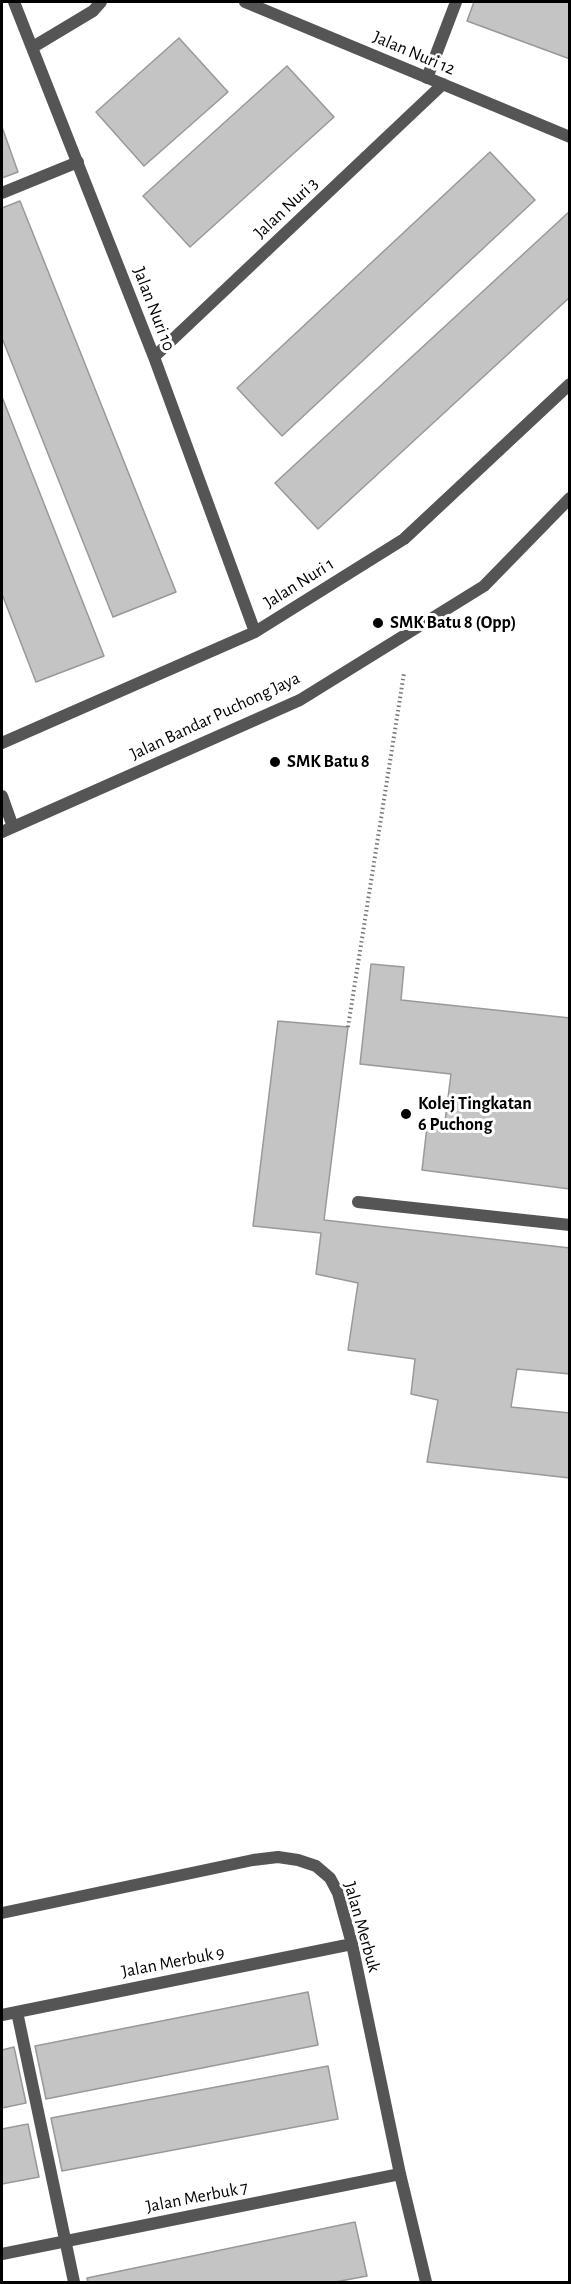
<!DOCTYPE html>
<style>
body{margin:0}
#map{position:relative;width:571px;height:2284px;overflow:hidden;background:#fff;font-family:"Alegreya Sans",sans-serif}
canvas{display:block}
.frame{position:absolute;inset:0;border:3px solid #000;pointer-events:none}
</style>
<div id="map">
<canvas width="571" height="2284"></canvas>
<div class="frame"></div>
</div>
<script>
const ctx = document.querySelector('canvas').getContext('2d');
ctx.lineJoin = 'round';
function paint(path, color) {
  ctx.fillStyle = color;
  ctx.fill(path, 'evenodd');
}
function toPath(rows) {
  const path = new Path2D();
  for (const r of rows) {
    path.moveTo(r[0], r[1]);
    for (let i = 2; i < r.length; i += 2) path.lineTo(r[i], r[i + 1]);
  }
  return path;
}
function trace(path, color, width, dash) {
  ctx.strokeStyle = color;
  ctx.lineWidth = width;
  ctx.lineCap = dash ? 'butt' : 'round';
  ctx.setLineDash(dash || []);
  ctx.stroke(path);
}
function label(font, color, halo, rows, align = 'center') {
  ctx.font = font + ' "Alegreya Sans",sans-serif';
  ctx.lineWidth = 6;
  ctx.setLineDash([]);
  ctx.textBaseline = 'middle';
  ctx.strokeStyle = halo;
  ctx.fillStyle = color;
  for (const [text, x, y, turn = 0] of rows) {
    ctx.save();
    ctx.translate(x, y);
    ctx.rotate((+turn || 0) * Math.PI / 180);
    ctx.textAlign = isNaN(turn) ? turn : align;
    if (halo) ctx.strokeText(text, 0, 0);
    ctx.fillText(text, 0, 0);
    ctx.restore();
  }
}
const building = toPath([
 [474,2,570,2,570,59,467,21,474,2],
 [179,38,228,92,144,166,96,112,179,38],
 [287,66,334,117,190,247,143,196,287,66],
 [2,127,18,172,2,178,2,127],
 [490,152,535,200,282,436,237,388,490,152],
 [20,201,176,592,113,617,2,338,2,208,20,201],
 [570,211,570,297,318,529,275,483,570,211],
 [2,397,104,656,36,682,2,594,2,397],
 [371,964,404,967,401,1000,570,1018,570,1189,422,1170,428,1118,445,1121,451,1074,360,1064,371,964],
 [278,1021,348,1027,324,1220,570,1248,570,1374,517,1369,511,1407,570,1413,570,1478,427,1462,438,1400,411,1394,415,1359,348,1350,358,1283,316,1274,321,1233,253,1226,278,1021],
 [308,1992,318,2045,46,2099,35,2046,308,1992],
 [14,2047,26,2103,2,2108,2,2050,14,2047],
 [328,2066,338,2119,62,2171,51,2118,328,2066],
 [28,2124,39,2177,2,2184,2,2129,28,2124],
 [355,2222,367,2276,335,2282,88,2282,87,2278,355,2222]
]);
const path = toPath([
 [348,1027,404,673]
]);
const service = toPath([
 [427,78,456,2],
 [2,193,78,162],
 [358,1202,570,1225],
 [17,2012,74,2282]
]);
const minor = toPath([
 [14,2,154,357,255,632],
 [245,2,570,137],
 [33,47,93,11,101,2],
 [154,357,443,84],
 [2,743,255,632,404,539,570,384],
 [2,796,13,827],
 [2,832,300,700,484,586,570,498],
 [2,1913,253,1860,278,1857,298,1860,316,1866,330,1878,338,1893,352,1944,400,2174,426,2282],
 [2,2015,352,1944],
 [2,2254,400,2174]
]);
const markers = [
 [378,623,6,"#000"],
 [275,762,6,"#000"],
 [406,1114,6,"#000"]
];
const streetNames = [
 ["Jalan Nuri 12",414,53,23],
 ["Jalan Nuri 3",286,208,-43],
 ["Jalan Nuri 10",154,309,69],
 ["Jalan Nuri 1",299,583,-32],
 ["Jalan Bandar Puchong Jaya",215,716,-25],
 ["Jalan Merbuk",362,1927,74],
 ["Jalan Merbuk 9",173,1962,-11],
 ["Jalan Merbuk 7",197,2197,-11]
];
const poiNames = [
 ["SMK Batu 8 (Opp)",390,623],
 ["SMK Batu 8",287,762],
 ["Kolej Tingkatan",418,1104],
 ["6 Puchong",418,1125]
];
paint(building, '#c4c4c4');
trace(building, '#999', 1.5);
trace(path, '#777', 4, [1.5, 3]);
trace(service, '#555', 12);
trace(minor, '#555', 12);
for (const [x, y, r, color] of markers) {
  const dot = new Path2D();
  dot.arc(x, y, r, 0, 2 * Math.PI);
  ctx.fillStyle = color;
  ctx.fill(dot);
  trace(dot, '#fff', 2);
}
label('18px', '#000', '#fff', streetNames);
label('bold 18px', '#000', '#fff', poiNames, 'left');
</script>
